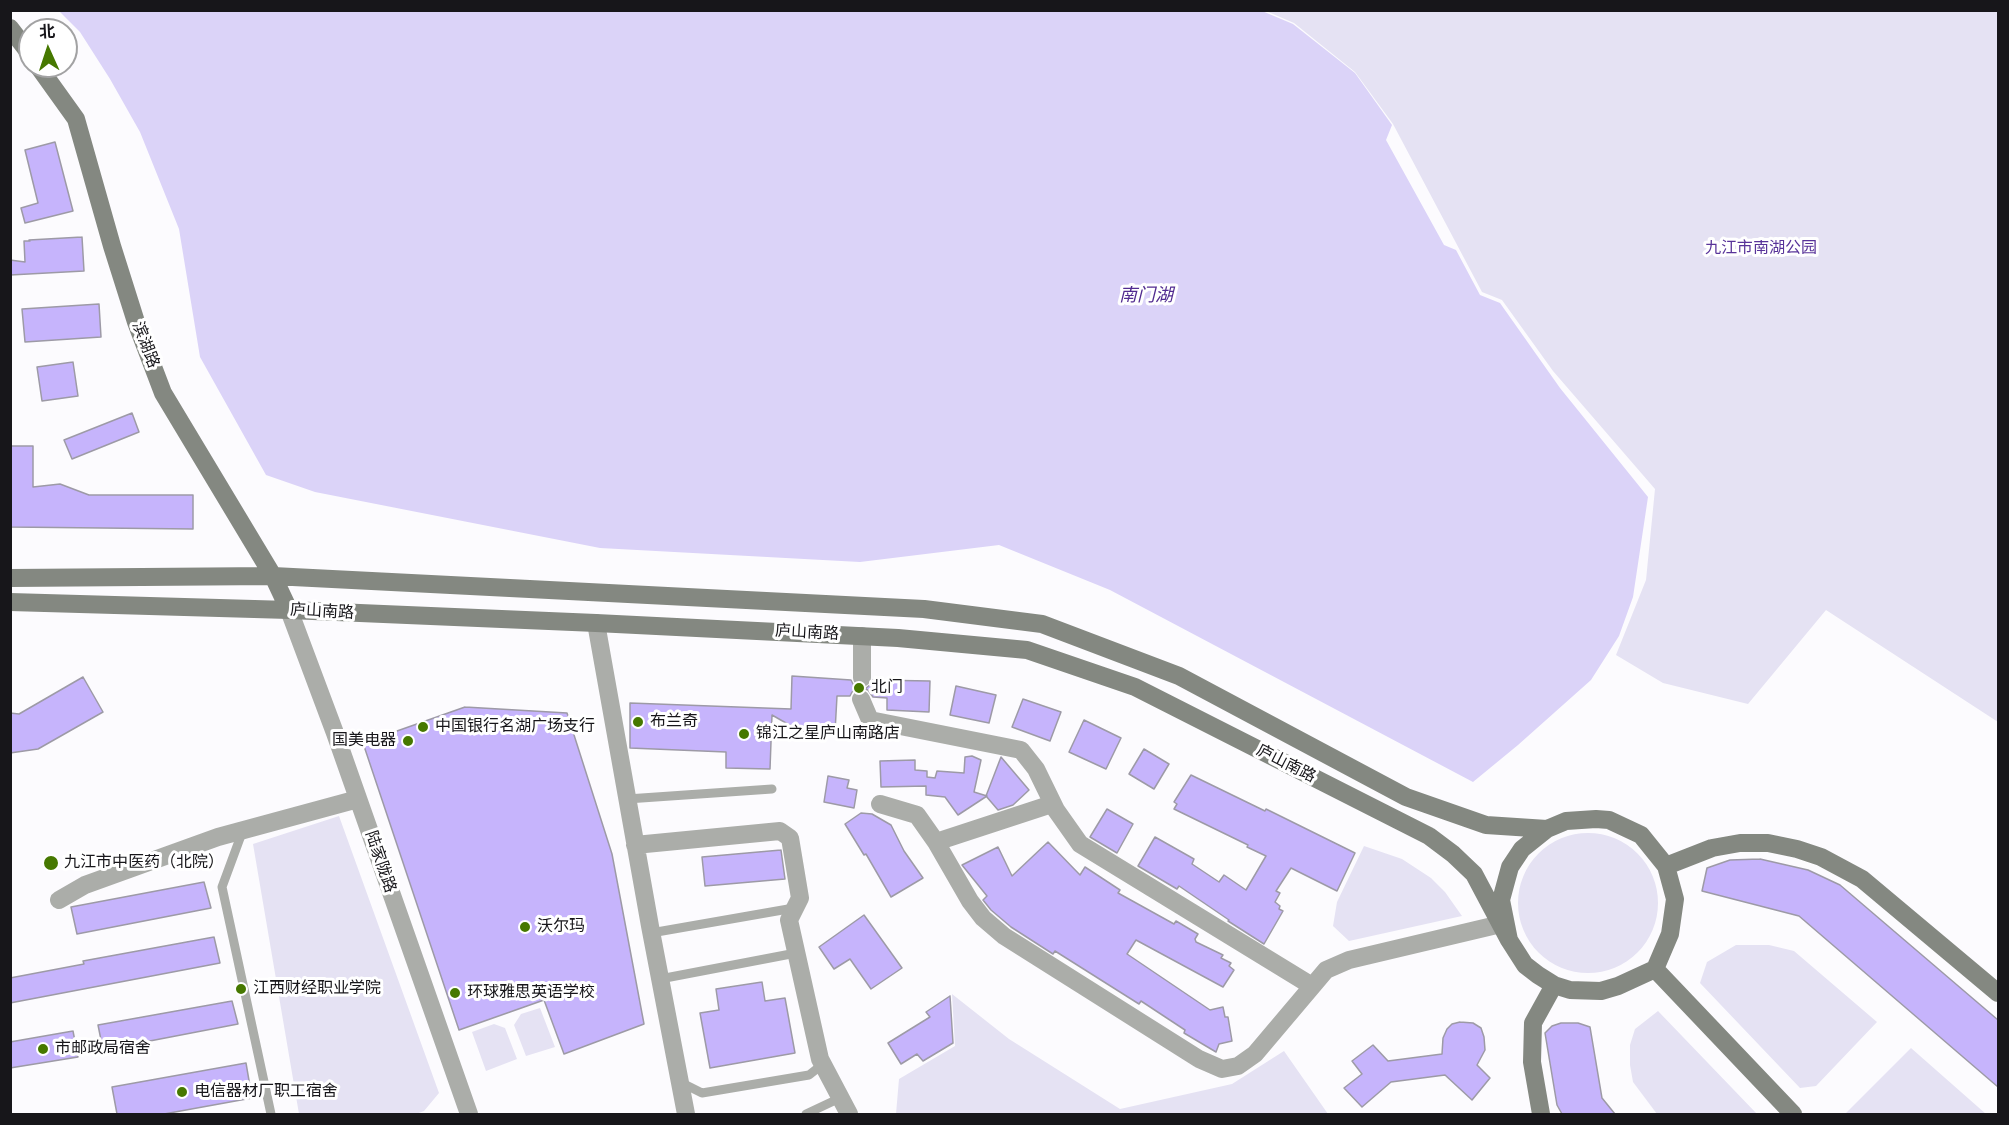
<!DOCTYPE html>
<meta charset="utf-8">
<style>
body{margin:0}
#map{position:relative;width:2009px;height:1125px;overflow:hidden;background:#fcfbfe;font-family:"DejaVu Sans","Noto Sans SC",sans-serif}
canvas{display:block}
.frame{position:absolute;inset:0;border:12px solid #17161a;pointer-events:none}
.north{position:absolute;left:18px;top:18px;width:60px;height:60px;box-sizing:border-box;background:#fff;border:2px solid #a2a2a3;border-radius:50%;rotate:357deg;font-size:16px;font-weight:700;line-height:24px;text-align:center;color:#17161a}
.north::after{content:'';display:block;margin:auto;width:21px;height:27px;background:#467800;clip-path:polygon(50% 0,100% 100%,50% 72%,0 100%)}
</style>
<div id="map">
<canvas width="2009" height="1125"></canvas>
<div class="frame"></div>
<div class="north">北</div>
</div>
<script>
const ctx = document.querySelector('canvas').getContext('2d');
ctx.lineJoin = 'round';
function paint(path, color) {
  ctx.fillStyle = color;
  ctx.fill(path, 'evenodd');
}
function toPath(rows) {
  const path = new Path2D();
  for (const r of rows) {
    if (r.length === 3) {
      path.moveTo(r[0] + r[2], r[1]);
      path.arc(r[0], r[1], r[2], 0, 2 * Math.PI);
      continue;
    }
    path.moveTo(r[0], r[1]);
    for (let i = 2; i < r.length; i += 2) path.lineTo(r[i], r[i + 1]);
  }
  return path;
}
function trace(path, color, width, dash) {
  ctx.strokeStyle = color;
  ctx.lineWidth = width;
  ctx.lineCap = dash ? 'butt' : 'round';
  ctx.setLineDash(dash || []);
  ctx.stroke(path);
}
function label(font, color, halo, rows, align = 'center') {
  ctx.font = font + ' "DejaVu Sans","Noto Sans SC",sans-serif';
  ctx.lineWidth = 6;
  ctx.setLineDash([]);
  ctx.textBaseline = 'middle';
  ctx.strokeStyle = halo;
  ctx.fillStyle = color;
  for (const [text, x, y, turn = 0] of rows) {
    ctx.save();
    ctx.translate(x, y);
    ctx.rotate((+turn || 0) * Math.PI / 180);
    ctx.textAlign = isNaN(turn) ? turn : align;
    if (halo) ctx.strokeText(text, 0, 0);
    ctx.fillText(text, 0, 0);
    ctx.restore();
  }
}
const green = toPath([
 [1266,11,1998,11,1998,722,1826,610,1748,704,1663,683,1616,655,1646,580,1655,489,1553,371,1502,300,1482,292,1393,124,1355,72,1294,23],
 [339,816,439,1093,424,1111,416,1114,299,1114,253,844],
 [1588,903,70],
 [1364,846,1402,859,1431,878,1445,892,1462,916,1349,941,1333,926,1337,902],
 [1736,945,1769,945,1794,951,1877,1022,1816,1086,1800,1088,1700,983,1707,962],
 [952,994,1009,1039,1120,1109,1232,1084,1284,1051,1328,1114,896,1114,899,1079,955,1046],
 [540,1008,555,1047,526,1056,514,1025,521,1014],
 [1658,1011,1757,1114,1657,1114,1633,1082,1630,1065,1630,1045,1635,1029],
 [494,1024,505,1028,517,1059,486,1071,472,1032],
 [1911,1048,1986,1114,1845,1114]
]);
const water = toPath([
 [59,11,1262,11,1293,24,1355,73,1392,125,1386,140,1444,245,1456,250,1480,295,1500,303,1560,388,1648,497,1633,597,1619,636,1591,680,1518,745,1473,782,1110,590,999,545,860,562,600,548,315,492,266,475,200,357,179,229,140,132,110,79,80,32]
]);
const building = toPath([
 [55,142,73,211,25,223,21,208,38,203,25,150,55,142],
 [82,237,84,271,10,275,10,260,25,262,24,241,30,241,29,240,82,237],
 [99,304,101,337,25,342,22,309,99,304],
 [73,362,78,396,42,401,37,367,73,362],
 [132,413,139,432,72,459,64,440,132,413],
 [10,446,33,446,33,487,60,484,89,495,193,495,193,529,10,527,10,446],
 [792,676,851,680,853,684,858,688,852,692,850,696,837,696,835,732,800,731,772,715,770,769,726,768,726,752,630,748,630,703,791,709,792,676],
 [83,677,103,712,38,749,10,753,10,713,19,714,83,677],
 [873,680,930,681,929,712,887,710,887,698,873,697,868,690,865,689,871,684,873,680],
 [956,686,996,695,989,723,950,715,956,686],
 [1023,699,1061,712,1050,741,1012,727,1023,699],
 [465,707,567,713,612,854,644,1024,564,1054,544,1000,459,1030,363,743,465,707],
 [1084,720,1121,738,1106,769,1069,752,1084,720],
 [1144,749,1169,764,1154,789,1129,774,1144,749],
 [972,756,981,760,974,792,987,796,958,815,945,797,926,795,926,786,881,787,880,761,915,760,915,770,927,771,927,777,935,778,937,771,964,773,965,757,972,756],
 [1001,757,1029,790,1013,805,998,810,986,796,1001,757],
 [1191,775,1265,811,1266,809,1355,853,1337,891,1291,868,1276,891,1280,893,1275,902,1280,906,1279,909,1283,911,1264,944,1228,921,1229,920,1179,886,1177,889,1138,866,1155,837,1194,859,1192,864,1219,882,1224,875,1246,890,1266,856,1247,847,1248,845,1174,809,1177,804,1174,802,1191,775],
 [828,776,849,780,847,788,857,790,854,808,824,802,828,776],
 [1107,809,1133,824,1117,853,1090,837,1107,809],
 [861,813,872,814,891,825,904,851,923,878,891,897,866,854,864,855,845,824,861,813],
 [1048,842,1080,875,1085,867,1120,890,1118,893,1174,924,1176,921,1198,934,1195,939,1196,942,1223,955,1221,958,1231,963,1229,966,1234,970,1223,987,1136,940,1127,954,1210,1010,1223,1007,1225,1017,1228,1017,1232,1041,1219,1044,1216,1052,1184,1033,1185,1030,1141,1001,1139,1004,1055,951,1053,954,1011,927,991,910,983,900,987,896,962,865,998,847,1012,876,1048,842],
 [781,850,785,879,705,886,702,857,781,850],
 [1760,859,1808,870,1840,885,1998,1020,1998,1087,1799,916,1702,891,1707,868,1730,860,1760,859],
 [204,882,211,908,77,934,71,907,204,882],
 [864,915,902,968,871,989,850,959,834,969,819,947,864,915],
 [214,937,220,963,10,1003,10,978,84,964,83,961,214,937],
 [762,982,765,1001,785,998,795,1053,710,1068,700,1013,719,1010,716,989,762,982],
 [950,996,953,1043,923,1061,917,1054,901,1064,888,1043,930,1017,926,1012,950,996],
 [232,1001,238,1024,103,1050,98,1025,232,1001],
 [1460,1022,1473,1023,1481,1028,1484,1037,1485,1050,1477,1065,1490,1078,1472,1100,1445,1075,1391,1082,1362,1107,1344,1088,1362,1074,1352,1061,1373,1045,1388,1061,1442,1054,1443,1038,1447,1029,1452,1024,1460,1022],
 [1561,1023,1578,1023,1590,1027,1602,1098,1615,1114,1562,1114,1557,1105,1545,1033,1552,1026,1561,1023],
 [73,1031,78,1057,10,1068,10,1042,73,1031],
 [246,1063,252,1098,164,1114,117,1114,112,1087,246,1063]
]);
const lane = toPath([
 [627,799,772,789],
 [243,830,222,887,271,1114],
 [651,933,794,908],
 [660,979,796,953],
 [680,1082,702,1093,809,1075,823,1064],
 [806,1114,840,1098]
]);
const street = toPath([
 [289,610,335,733,469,1114],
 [596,623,650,926,686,1114],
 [862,678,862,636],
 [861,699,870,720,1021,750,1036,769,1056,810,1080,844,1312,986],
 [880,804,917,815,936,842],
 [1052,804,936,842,970,901,983,918,1004,936,1199,1059,1222,1069,1238,1066,1255,1054,1326,970,1349,960,1501,924],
 [635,845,780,831,790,838,800,898,789,920,820,1059,849,1114],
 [59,900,85,885,218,837,358,799]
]);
const secondary = toPath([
 [10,28,30,54],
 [38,66,76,119,112,246,136,322,163,393,273,576,289,610],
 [10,578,273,576,924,609,1042,624,1179,676,1406,797,1486,825,1547,829],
 [10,602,289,610,596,623,898,638,1027,650,1135,687,1429,836,1453,854,1474,874,1509,940,1525,965,1538,975,1554,985,1570,990,1601,991,1618,986,1655,969,1670,934,1675,899,1666,866,1641,835,1609,820,1596,819,1566,821,1547,829,1522,849,1510,867,1501,900,1509,940],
 [1666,866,1712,848,1740,843,1768,843,1797,849,1821,857,1862,879,1998,993],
 [1655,969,1793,1114],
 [1541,1114,1532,1062,1533,1023,1554,985]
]);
const markers = [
 [859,688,6,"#467800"],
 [638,722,6,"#467800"],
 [423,727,6,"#467800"],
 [744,734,6,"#467800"],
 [408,741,6,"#467800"],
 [51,863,8,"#467800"],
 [525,927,6,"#467800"],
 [241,989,6,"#467800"],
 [455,993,6,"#467800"],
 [43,1049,6,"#467800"],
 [182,1092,6,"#467800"]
];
const parkNames = [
 ["九江市南湖公园",1761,249]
];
const streetNames = [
 ["滨湖路",145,345,69],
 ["庐山南路",322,612,3],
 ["庐山南路",807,633,3],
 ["庐山南路",1286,764,27],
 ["陆家陇路",380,862,71]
];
const poiNames = [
 ["北门",871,688],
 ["布兰奇",650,722],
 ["中国银行名湖广场支行",435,727],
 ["锦江之星庐山南路店",756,734],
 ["国美电器",396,741,"right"],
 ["九江市中医药（北院）",64,863],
 ["沃尔玛",537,927],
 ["江西财经职业学院",253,989],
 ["环球雅思英语学校",467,993],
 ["市邮政局宿舍",55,1049],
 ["电信器材厂职工宿舍",194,1092]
];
const waterNames = [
 ["南门湖",1146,296]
];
paint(green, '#e5e2f3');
paint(water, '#dbd3f8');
paint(building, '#c6b4fc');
trace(building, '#9d9aa6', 1.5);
trace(lane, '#abada9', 9);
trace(street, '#abada9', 18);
trace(secondary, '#848881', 18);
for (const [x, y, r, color] of markers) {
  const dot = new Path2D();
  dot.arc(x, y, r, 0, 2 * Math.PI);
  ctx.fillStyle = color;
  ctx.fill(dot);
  trace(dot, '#fff', 2);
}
label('16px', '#583399', '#fff', parkNames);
label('16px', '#17161a', '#fff', streetNames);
label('16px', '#17161a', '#fff', poiNames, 'left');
label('italic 18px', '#512b90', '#fff', waterNames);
</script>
